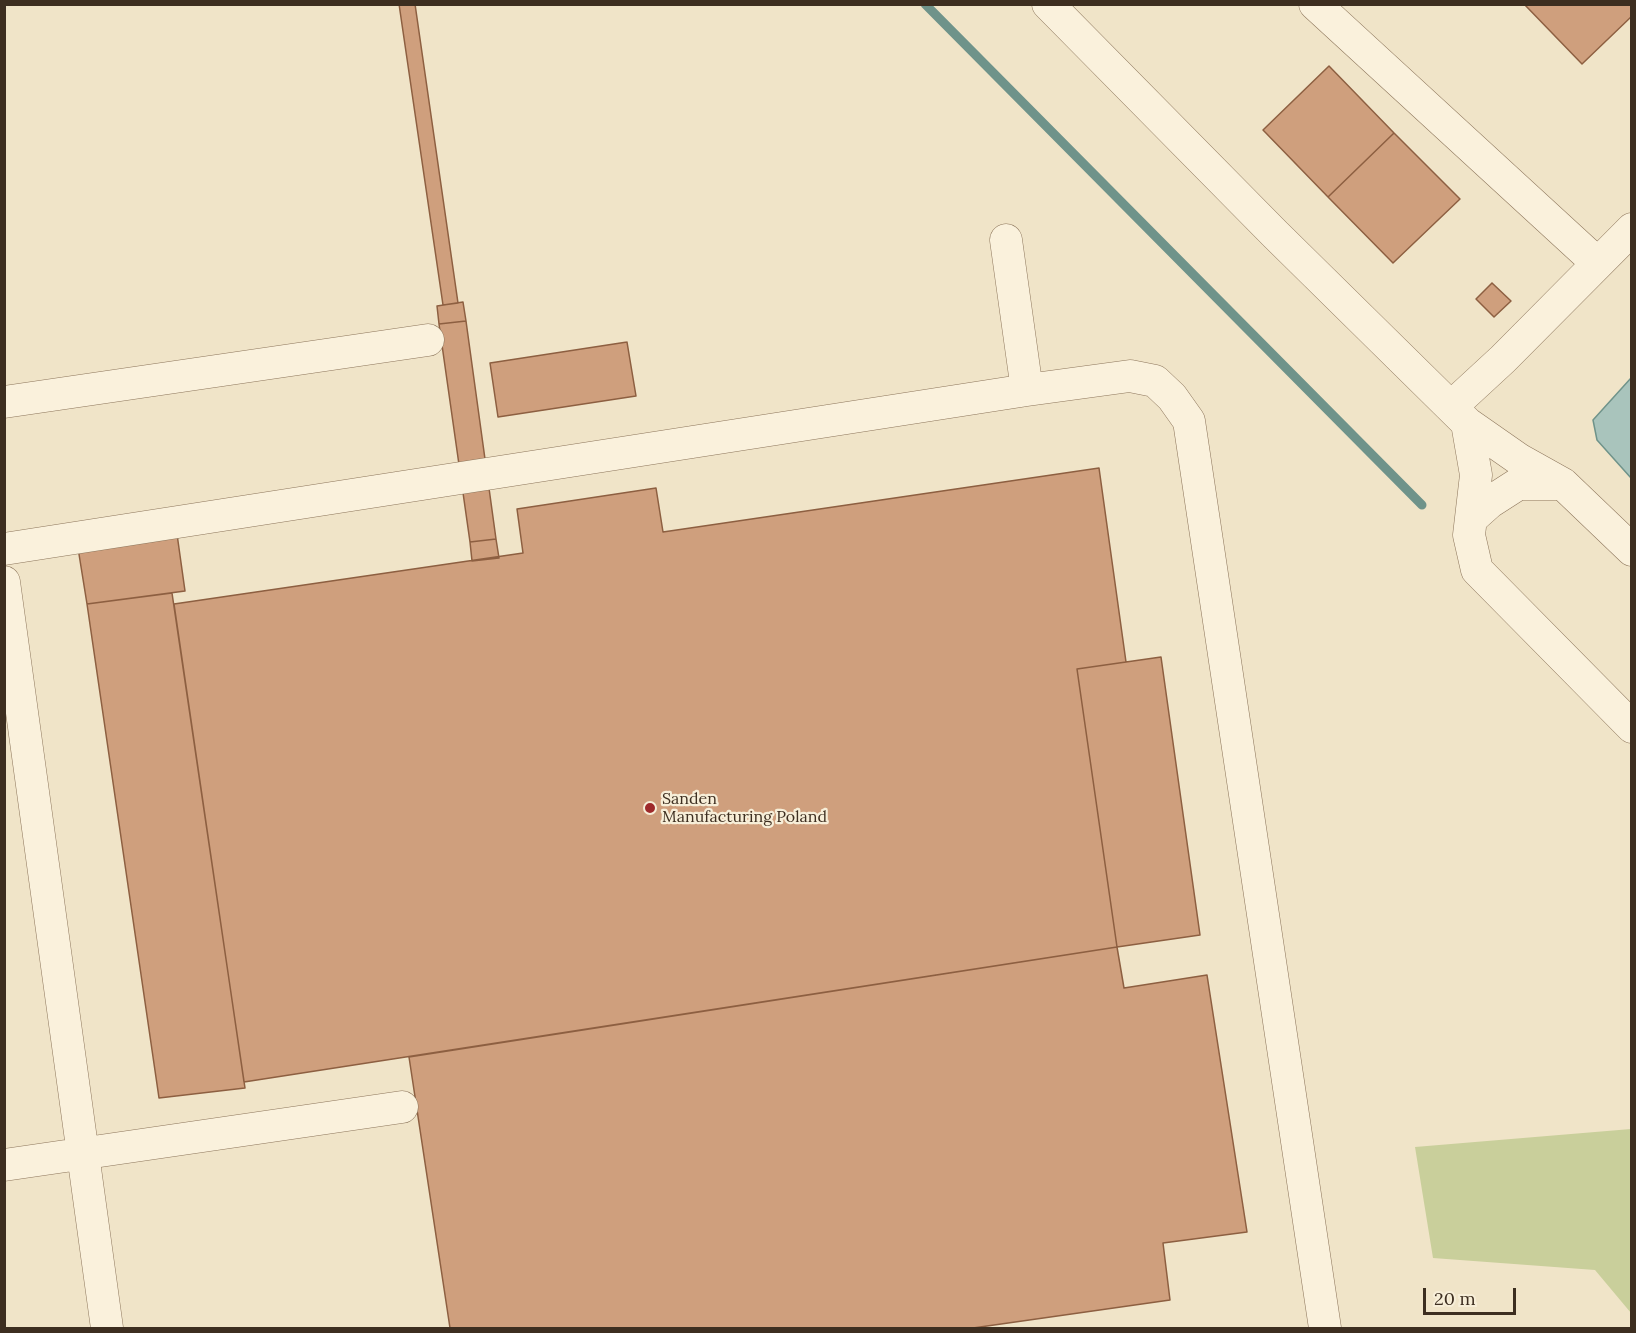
<!DOCTYPE html>
<style>
body{margin:0}
#map{position:relative;width:1636px;height:1333px;overflow:hidden;background:#f0e4c8;font-family:Lora,serif}
canvas{display:block}
.frame{position:absolute;inset:0;border:6px solid #3d2e20;pointer-events:none}
.scale{position:absolute;left:1423px;top:1288px;width:93px;height:27px;box-sizing:border-box;border:3px solid #3d2e20;border-top:0;padding-left:8px;font-size:18px;line-height:21px;white-space:nowrap;color:#3d2e20;-webkit-text-stroke:4px #f7eed8;paint-order:stroke}
</style>
<div id="map">
<canvas width="1636" height="1333"></canvas>
<div class="frame"></div>
<div class="scale">20 m</div>
</div>
<script>
const ctx = document.querySelector('canvas').getContext('2d');
ctx.lineJoin = 'round';
function paint(path, color) {
  ctx.fillStyle = color;
  ctx.fill(path, 'evenodd');
}
function toPath(rows) {
  const path = new Path2D();
  for (const r of rows) {
    path.moveTo(r[0], r[1]);
    for (let i = 2; i < r.length; i += 2) path.lineTo(r[i], r[i + 1]);
  }
  return path;
}
function trace(path, color, width, dash) {
  ctx.strokeStyle = color;
  ctx.lineWidth = width;
  ctx.lineCap = dash ? 'butt' : 'round';
  ctx.setLineDash(dash || []);
  ctx.stroke(path);
}
function label(font, color, halo, rows, align = 'center') {
  ctx.font = font + ' Lora,serif';
  ctx.lineWidth = 4.5;
  ctx.setLineDash([]);
  ctx.textBaseline = 'middle';
  ctx.strokeStyle = halo;
  ctx.fillStyle = color;
  for (const [text, x, y, turn = 0] of rows) {
    ctx.save();
    ctx.translate(x, y);
    ctx.rotate((+turn || 0) * Math.PI / 180);
    ctx.textAlign = isNaN(turn) ? turn : align;
    if (halo) ctx.strokeText(text, 0, 0);
    ctx.fillText(text, 0, 0);
    ctx.restore();
  }
}
const green = toPath([
 [1631,1129,1631,1313,1595,1270,1433,1258,1415,1147]
]);
const water = toPath([
 [1631,378,1631,478,1597,440,1593,420,1631,378]
]);
const stream = toPath([
 [925,4,1422,505]
]);
const building = toPath([
 [399,4,415,4,458,303,443,305,399,4],
 [1524,4,1632,4,1632,16,1582,64,1524,4],
 [1329,66,1394,133,1328,197,1263,130,1329,66],
 [1394,133,1460,199,1393,263,1328,197,1394,133],
 [1492,283,1511,301,1494,317,1476,299,1492,283],
 [463,302,466,321,439,324,437,306,463,302],
 [466,321,496,539,470,542,439,324,466,321],
 [627,342,636,396,498,417,490,363,627,342],
 [1099,468,1126,662,1077,669,1117,947,244,1082,174,604,523,553,517,509,656,488,663,532,1099,468],
 [177,534,185,591,87,604,78,548,177,534],
 [496,539,499,558,472,561,470,542,496,539],
 [172,593,245,1088,159,1098,87,604,172,593],
 [1161,657,1200,935,1117,947,1077,669,1161,657],
 [1117,947,1124,988,1207,975,1247,1232,1163,1243,1170,1300,973,1328,450,1328,409,1057,1117,947]
]);
const minor = toPath([
 [1048,4,1275,234,1467,423,1520,460,1563,484,1632,550],
 [1315,4,1596,262],
 [1006,240,1027,390],
 [4,402,428,340],
 [1451,407,1503,359,1632,229],
 [1467,423,1476,475,1469,535,1477,570,1632,727],
 [1471,519,1490,502,1518,484,1559,484],
 [4,549,1027,390,1130,376,1155,381,1172,397,1189,421,1325,1328],
 [4,582,107,1328],
 [4,1165,402,1107]
]);
const markers = [
 [650,808,6,"#9e2a2b"]
];
const poiNames = [
 ["Sanden",662,799],
 ["Manufacturing Poland",662,817]
];
paint(green, '#c9cf9b');
paint(water, '#a9c4bc');
trace(water, '#6f938a', 1.5);
trace(stream, '#6f938a', 9);
paint(building, '#cf9f7d');
trace(building, '#8d5f41', 1.5);
trace(minor, '#8d765c', 33);
trace(minor, '#faf1dc', 32);
for (const [x, y, r, color] of markers) {
  const dot = new Path2D();
  dot.arc(x, y, r, 0, 2 * Math.PI);
  ctx.fillStyle = color;
  ctx.fill(dot);
  trace(dot, '#f7eed8', 2);
}
label('16px', '#3d2e20', '#f7eed8', poiNames, 'left');
</script>
